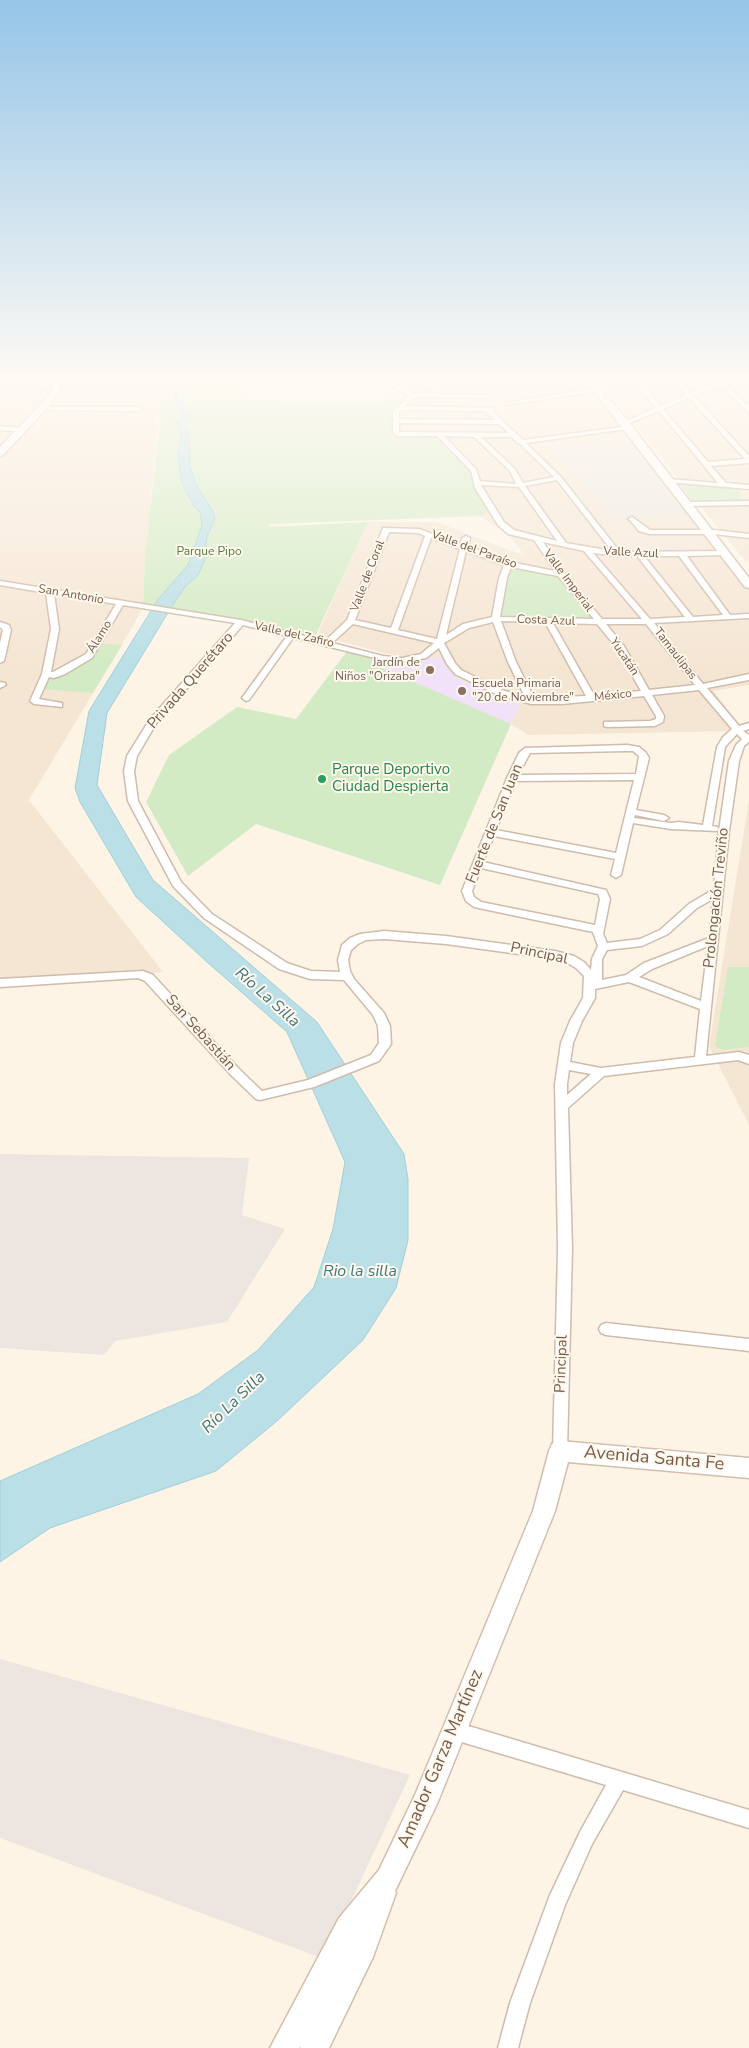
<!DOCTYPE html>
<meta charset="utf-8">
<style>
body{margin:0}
canvas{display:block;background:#fdf4e6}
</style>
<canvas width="749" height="2048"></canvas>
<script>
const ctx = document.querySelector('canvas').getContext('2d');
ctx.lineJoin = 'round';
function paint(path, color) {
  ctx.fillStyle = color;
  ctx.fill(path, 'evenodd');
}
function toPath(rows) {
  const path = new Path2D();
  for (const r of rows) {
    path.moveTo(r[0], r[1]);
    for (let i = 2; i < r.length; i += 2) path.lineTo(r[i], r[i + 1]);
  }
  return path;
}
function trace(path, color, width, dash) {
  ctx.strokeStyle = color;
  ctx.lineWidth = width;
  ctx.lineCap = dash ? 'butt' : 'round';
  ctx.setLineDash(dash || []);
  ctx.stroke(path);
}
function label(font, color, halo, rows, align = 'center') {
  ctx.font = font + ' "Nunito Sans",sans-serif';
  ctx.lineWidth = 4;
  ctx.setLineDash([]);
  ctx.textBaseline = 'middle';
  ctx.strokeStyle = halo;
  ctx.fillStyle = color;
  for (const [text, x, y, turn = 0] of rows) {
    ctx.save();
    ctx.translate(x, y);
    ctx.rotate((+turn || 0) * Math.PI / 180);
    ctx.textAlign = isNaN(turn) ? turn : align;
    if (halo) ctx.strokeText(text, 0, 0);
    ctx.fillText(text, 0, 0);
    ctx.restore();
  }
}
const residential = toPath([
 [0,377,156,377,162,385,145,556,143,607,130,631,29,800,163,972,37,985,0,986],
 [381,377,580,377,720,551,609,551,552,545,616,556,722,556,749,590,749,685,714,691,742,728,738,731,528,735,511,724,374,665,395,656,317,635,368,522,437,522,525,556,510,536,548,544,504,532,433,486,392,437,400,413,409,402,408,396,390,388],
 [596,377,749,377,749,562,745,561],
 [749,800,749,1125,709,1046]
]);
const industrial = toPath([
 [629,438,692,516,609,517,575,473,545,448],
 [0,1154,249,1158,242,1215,285,1229,227,1322,115,1341,104,1355,0,1348],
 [0,1659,410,1775,324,1959,0,1838]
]);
const education = toPath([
 [680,377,726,377,695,390],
 [429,657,447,658,454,677,520,704,511,724,374,665,384,660,408,665]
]);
const green = toPath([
 [160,377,234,377,242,400,379,401,408,396,393,412,392,437,435,437,472,472,472,486,490,511,480,516,269,524,269,527,368,522,314,639,232,621,143,607,145,556,160,421,162,385],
 [679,483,736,488,743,501,693,502],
 [512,566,561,577,592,619,499,617],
 [97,643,122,645,93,693,39,689,46,674,54,675,83,661],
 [348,650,384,660,375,665,511,724,440,885,256,824,188,876,146,802,169,755,237,707,296,719],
 [728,967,749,967,749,1047,723,1050,715,1046]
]);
const water = toPath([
 [174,377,180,377,179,397,193,417,185,423,189,436,190,467,196,485,212,510,215,518,207,537,204,562,198,575,184,588,174,603,107,713,97,785,153,880,317,1022,404,1154,408,1179,408,1240,396,1288,363,1340,277,1421,216,1471,50,1528,0,1562,0,1481,198,1394,258,1350,314,1287,333,1229,345,1162,287,1032,207,962,136,897,80,802,75,788,89,711,157,601,188,565,202,525,200,512,194,506,182,483,178,457,181,435,177,422,182,416,173,397,174,377]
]);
const street = toPath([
 [380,377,386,377,395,384,414,393,434,393,420,377,426,377,440,394,489,395,489,397,487,398,415,397,405,406,494,408,495,409,492,411,523,440,629,426,629,428,627,429,526,443,561,477,620,552,728,551,728,555,725,555,687,556,730,615,749,614,749,618,654,623,703,684,749,674,749,680,707,688,739,726,749,723,749,729,743,731,749,735,749,742,744,746,739,761,729,831,706,1056,739,1052,749,1055,749,1064,738,1060,604,1076,568,1108,572,1249,567,1451,565,1456,560,1458,555,1456,553,1451,558,1249,555,1084,561,1043,570,1021,583,998,584,976,576,968,566,962,555,959,446,944,384,939,366,940,358,944,351,950,348,960,350,971,354,979,384,1013,390,1026,391,1044,389,1047,379,1061,314,1087,260,1100,256,1099,231,1075,145,981,138,978,0,987,0,979,143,971,153,975,239,1069,262,1091,308,1080,371,1055,379,1043,378,1026,373,1015,344,980,310,979,279,969,204,918,173,886,128,801,124,771,127,756,150,719,235,623,123,605,92,658,65,674,54,678,49,677,39,699,62,703,62,707,34,704,30,701,42,674,51,629,46,593,0,585,0,581,241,620,325,641,347,620,383,528,419,529,461,544,462,538,466,536,470,538,468,546,510,562,555,571,534,540,508,534,498,525,475,488,471,471,437,436,397,436,393,433,393,412,409,395,391,386,380,377],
 [402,410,485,411,495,420,399,419,399,412,402,410],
 [399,423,499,424,509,433,399,432,399,423],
 [444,436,474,437,510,471,516,484,480,481,476,469,444,436],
 [481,437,512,437,517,443,520,444,554,477,523,483,515,469,481,437],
 [557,480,612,551,566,543,525,486,557,480],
 [481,485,519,487,557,541,514,530,504,522,481,485],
 [389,532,418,533,425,536,391,628,355,620,389,532],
 [431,538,460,549,437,639,398,630,431,538],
 [543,542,584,551,642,619,602,619,564,573,543,542],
 [466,551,504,565,499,578,492,617,463,624,446,635,466,551],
 [593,553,618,556,637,556,685,617,650,619,593,553],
 [644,556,679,556,723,615,693,617,644,556],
 [511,567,558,576,594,619,500,617,507,578,511,567],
 [54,594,116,604,86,654,53,672,51,672,59,629,54,594],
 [501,621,545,622,586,696,534,698,516,662,501,621],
 [493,622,508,662,525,697,502,690,461,670,455,663,444,643,469,628,493,622],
 [553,623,597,624,616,647,641,691,594,695,553,623],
 [353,624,434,643,421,654,402,658,383,656,332,643,353,624],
 [606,624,646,624,695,685,649,690,624,646,606,624],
 [243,625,287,636,242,698,246,701,249,700,293,638,383,660,402,662,426,658,439,648,447,664,455,674,496,694,531,704,562,704,644,696,656,716,656,719,650,721,604,722,604,726,607,727,655,726,663,722,664,716,652,695,699,690,732,729,723,737,717,747,703,825,679,822,671,823,634,818,635,815,664,821,669,818,664,815,636,810,649,758,646,753,639,747,627,745,525,748,519,753,507,778,462,891,466,901,474,907,593,932,598,946,592,959,591,970,584,962,574,956,555,951,446,936,384,931,360,934,350,938,342,945,338,960,340,972,311,971,287,963,212,914,181,882,138,801,134,771,137,756,157,722,243,625],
 [737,734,742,739,736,745,729,761,719,831,714,889,689,904,660,930,640,939,607,943,603,934,610,899,606,890,483,862,494,836,615,859,611,875,616,878,621,875,633,823,671,829,717,831,719,829,717,827,712,826,725,747,737,734],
 [627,751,633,751,639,756,636,774,518,775,530,753,627,751],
 [634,780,616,853,496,830,516,781,634,780],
 [481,868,598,894,600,899,595,925,481,902,474,897,472,891,481,868],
 [713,899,709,938,644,963,626,975,602,980,602,959,607,950,642,946,668,934,697,908,713,899],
 [708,946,701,1001,639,977,652,969,708,946],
 [629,982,700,1009,695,1057,601,1068,570,1062,573,1043,582,1021,595,998,595,989,629,982],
 [569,1070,591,1074,567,1095,567,1084,569,1070],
 [521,377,541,377,538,379,462,386,459,384,462,382,521,377],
 [630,377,636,377,661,406,686,395,670,377,676,377,691,393,719,381,730,377,738,377,725,383,749,407,749,413,721,385,694,396,749,456,749,463,711,466,726,483,749,485,749,489,667,482,666,481,669,479,718,483,659,411,627,424,623,424,623,422,656,408,630,377],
 [689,398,745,459,708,462,663,409,689,398],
 [0,381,59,383,62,385,59,387,0,385,0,381],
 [598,388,601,390,600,391,507,405,504,403,598,388],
 [42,407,139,407,142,409,139,411,40,410,40,408,42,407],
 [0,426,22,428,25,430,22,432,0,430,0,426],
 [749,501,749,505,688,506,685,504,688,502,749,501],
 [632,517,650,530,714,530,749,534,749,538,714,534,649,534,639,531,630,520,628,519,632,517],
 [0,622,9,625,11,630,4,661,0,663,0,643,3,630,0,627,0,622],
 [0,682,5,683,6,685,0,688,0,682],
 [606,1323,749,1339,749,1351,606,1335,601,1333,599,1329,601,1325,606,1323],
 [455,1722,749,1810,749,1828,623,1790,592,1844,565,1905,530,2003,518,2048,498,2048,510,2003,550,1895,580,1832,606,1785,455,1740,449,1737,446,1731,449,1725,455,1722]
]);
const secondary = toPath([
 [59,377,67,377,51,404,3,455,0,456,0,447,44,401,59,377],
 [583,377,591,377,628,421,749,578,749,588,745,587,583,377],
 [560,1441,749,1458,749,1478,568,1462,555,1511,437,1804,395,1891,396,1893,373,1957,329,2048,300,2048,301,2046,299,2048,270,2048,339,1918,379,1870,415,1795,533,1511,549,1451,552,1444,560,1441]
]);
const markers = [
 [430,670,5,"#8d6e63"],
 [462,691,5,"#8d6e63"],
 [322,779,5,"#2e9e5b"]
];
const farStreetnames = [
 ["Valle del Paraíso",474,550,20],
 ["Valle Azul",631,553,3],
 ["Valle de Coral",368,576,-69],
 ["Valle Imperial",568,581,53],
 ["San Antonio",71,595,10],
 ["Costa Azul",546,621,2],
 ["Valle del Zafiro",294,635,13],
 ["Álamo",100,637,-58],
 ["Tamaulipas",675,654,52],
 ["Yucatán",624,657,56],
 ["México",613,696,-6]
];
const farParknames = [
 ["Parque Pipo",209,552]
];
const farEducationnames = [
 ["Jardín de",420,663],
 ["Niños \"Orizaba\"",420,677],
 ["Escuela Primaria",472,684,"left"],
 ["\"20 de Noviembre\"",472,698,"left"]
];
const streetNames = [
 ["Privada Querétaro",191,681,-49],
 ["Fuerte de San Juan",495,824,-68],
 ["Prolongación Treviño",717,898,-84],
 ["Principal",539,954,12],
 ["San Sebastián",200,1033,48],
 ["Principal",562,1364,-88]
];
const leisureNames = [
 ["Parque Deportivo",332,770],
 ["Ciudad Despierta",332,787]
];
const waterNames = [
 ["Río La Silla",267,998,42],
 ["Rio la silla",360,1272],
 ["Río La Silla",234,1403,-44]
];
const nearStreetnames = [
 ["Avenida Santa Fe",654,1459,5],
 ["Amador Garza Martínez",441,1759,-67]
];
paint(residential, '#f5e6d4');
paint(industrial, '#ede6e0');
paint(education, '#f1e2f9');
paint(green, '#d3ebc4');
paint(water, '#badfe7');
trace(water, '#a0cfd9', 1);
trace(street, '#cfbcac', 3);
trace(secondary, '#d4beac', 3);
paint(street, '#fff');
paint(secondary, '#fff');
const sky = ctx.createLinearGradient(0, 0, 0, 664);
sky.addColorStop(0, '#95c5e8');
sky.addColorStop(0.57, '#fefaf4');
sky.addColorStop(1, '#fefaf400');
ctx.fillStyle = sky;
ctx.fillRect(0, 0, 749, 664);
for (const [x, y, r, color] of markers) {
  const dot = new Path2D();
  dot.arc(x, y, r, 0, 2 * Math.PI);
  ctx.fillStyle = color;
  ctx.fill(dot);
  trace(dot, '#fff8ed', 2);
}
label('12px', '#775b4a', '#fff8ed', farStreetnames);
label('12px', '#527d42', '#fff8ed', farParknames);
label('12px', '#785e54', '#fff8ed', farEducationnames, 'right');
label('15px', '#775b4a', '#fff8ed', streetNames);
label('15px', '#27864d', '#fff8ed', leisureNames, 'left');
label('italic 16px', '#407783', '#fff8ed', waterNames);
label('18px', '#775b4a', '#fff8ed', nearStreetnames);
</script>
